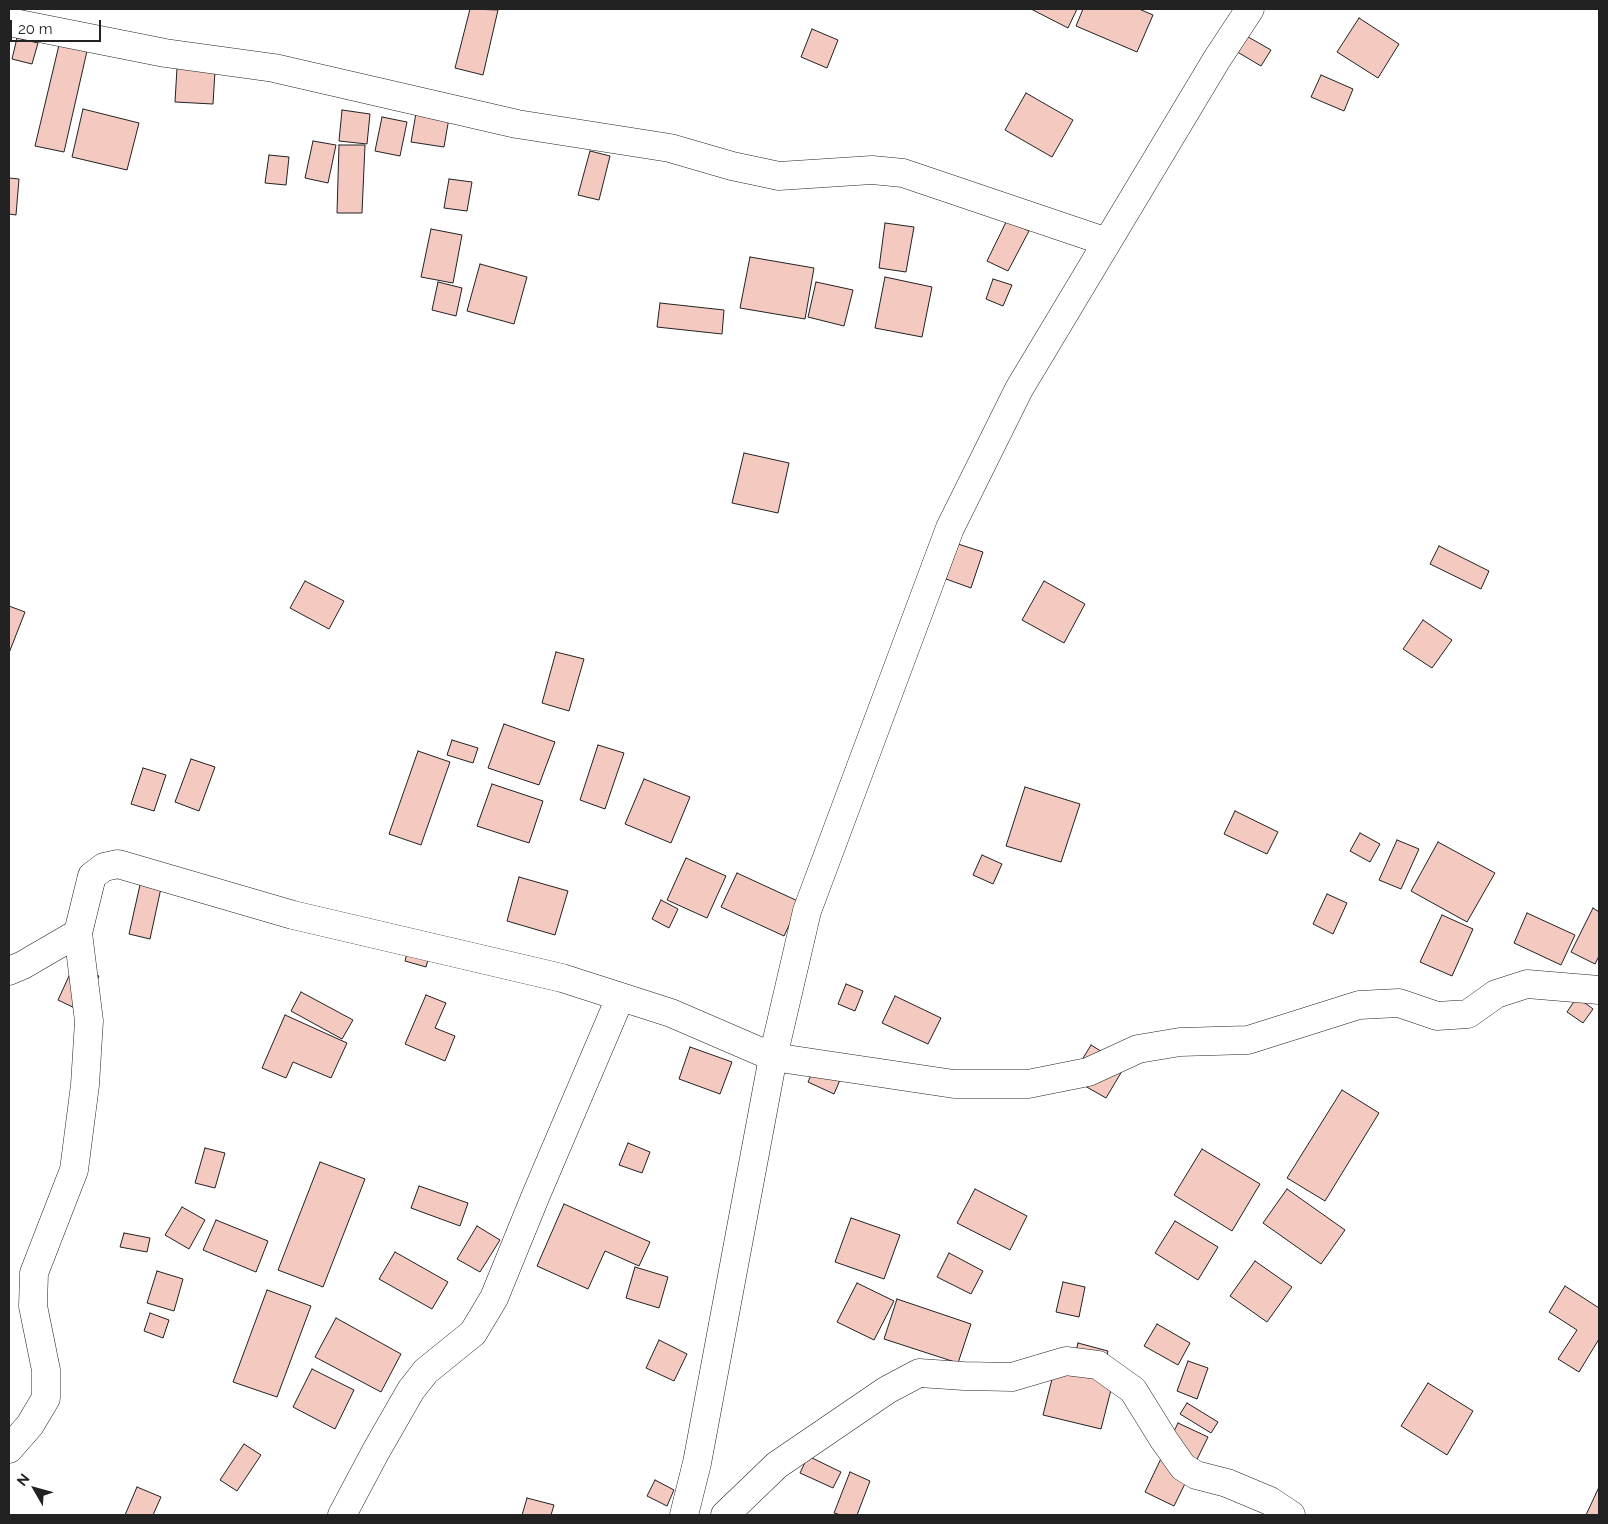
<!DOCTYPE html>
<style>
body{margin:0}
#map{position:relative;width:1608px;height:1524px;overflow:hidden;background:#fff;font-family:Raleway,sans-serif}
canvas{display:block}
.frame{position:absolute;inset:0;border:10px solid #222;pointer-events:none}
.north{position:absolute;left:10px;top:1464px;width:50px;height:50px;-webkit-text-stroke:4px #fff;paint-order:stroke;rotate:308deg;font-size:14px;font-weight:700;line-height:20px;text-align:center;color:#222}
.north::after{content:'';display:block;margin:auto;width:18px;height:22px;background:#222;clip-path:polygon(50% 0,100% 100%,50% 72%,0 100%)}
.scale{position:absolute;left:10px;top:20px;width:91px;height:22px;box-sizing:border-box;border:2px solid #222;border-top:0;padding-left:6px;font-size:15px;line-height:18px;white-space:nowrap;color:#222;-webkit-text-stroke:4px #fff;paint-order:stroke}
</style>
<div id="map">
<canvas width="1608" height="1524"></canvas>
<div class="frame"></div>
<div class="north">N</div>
<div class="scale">20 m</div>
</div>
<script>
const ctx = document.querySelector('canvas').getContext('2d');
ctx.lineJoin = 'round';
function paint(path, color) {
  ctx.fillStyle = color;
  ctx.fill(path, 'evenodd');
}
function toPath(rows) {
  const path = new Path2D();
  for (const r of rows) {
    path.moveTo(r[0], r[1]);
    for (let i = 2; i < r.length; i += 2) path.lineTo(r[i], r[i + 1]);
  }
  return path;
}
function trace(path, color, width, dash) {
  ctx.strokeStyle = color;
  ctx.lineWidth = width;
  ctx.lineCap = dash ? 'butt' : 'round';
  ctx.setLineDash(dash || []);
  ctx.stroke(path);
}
const building = toPath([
 [470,9,498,10,483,75,455,68,470,9],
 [1031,9,1077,9,1068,28,1031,9],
 [1083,9,1139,9,1153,15,1137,52,1076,26,1083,9],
 [1359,18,1399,44,1378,78,1337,52,1359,18],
 [812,29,838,40,827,68,801,57,812,29],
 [1243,34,1271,50,1261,66,1234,50,1243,34],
 [17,38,38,43,32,64,12,59,17,38],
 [59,45,87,51,64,152,35,146,59,45],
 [177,68,215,71,213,104,175,102,177,68],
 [1321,75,1353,89,1344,111,1311,97,1321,75],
 [1026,93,1073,120,1052,157,1005,130,1026,93],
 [83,109,139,123,127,170,72,157,83,109],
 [342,110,370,114,367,144,339,141,342,110],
 [416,113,449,118,444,147,411,142,416,113],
 [382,117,407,122,400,156,375,151,382,117],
 [313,141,336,145,328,183,305,178,313,141],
 [339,145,365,145,362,213,337,213,339,145],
 [590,151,610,156,599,200,578,195,590,151],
 [269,155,289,157,286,185,265,183,269,155],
 [9,178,19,179,16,215,9,214,9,178],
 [449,179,472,182,467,211,444,208,449,179],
 [1007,220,1029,231,1008,271,987,261,1007,220],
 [885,223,914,227,906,272,879,268,885,223],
 [431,229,462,235,453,283,421,277,431,229],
 [750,257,814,268,805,319,740,308,750,257],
 [480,264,527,277,514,324,467,311,480,264],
 [885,277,932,287,922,337,875,328,885,277],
 [993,279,1012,285,1003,306,986,299,993,279],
 [438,282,462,288,456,316,432,310,438,282],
 [816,282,853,290,844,326,808,317,816,282],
 [660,303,724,310,722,334,657,327,660,303],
 [744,453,789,463,778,513,732,503,744,453],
 [958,544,983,552,971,588,946,579,958,544],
 [1439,546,1489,571,1481,589,1430,564,1439,546],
 [305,581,344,601,329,629,290,608,305,581],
 [1044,581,1085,604,1064,643,1022,620,1044,581],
 [9,606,25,612,9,653,9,606],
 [1423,620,1452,640,1432,668,1403,649,1423,620],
 [556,652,584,659,569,711,542,703,556,652],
 [504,724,555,742,539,785,488,768,504,724],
 [452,740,478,748,473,763,447,755,452,740],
 [598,745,624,753,605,809,580,800,598,745],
 [418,751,450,762,421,845,389,834,418,751],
 [191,759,215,767,199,811,175,802,191,759],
 [143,768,166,775,154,811,131,804,143,768],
 [644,779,690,797,671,843,625,824,644,779],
 [492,784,543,801,529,843,477,826,492,784],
 [1025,787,1080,804,1061,862,1006,846,1025,787],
 [1235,811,1278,832,1267,854,1224,834,1235,811],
 [1360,833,1380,844,1370,862,1350,851,1360,833],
 [1397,840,1419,849,1401,889,1379,880,1397,840],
 [1438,842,1495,873,1467,922,1411,891,1438,842],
 [982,855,1002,864,993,884,973,875,982,855],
 [686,858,726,876,707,918,667,900,686,858],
 [737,873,800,902,784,936,721,907,737,873],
 [142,876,161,888,150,939,129,934,142,876],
 [519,877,568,891,555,935,507,921,519,877],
 [1327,894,1347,903,1333,934,1313,924,1327,894],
 [661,900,678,909,669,928,652,919,661,900],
 [1593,908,1599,912,1599,956,1595,964,1571,952,1593,908],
 [1527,913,1575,935,1561,965,1514,943,1527,913],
 [1442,915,1473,929,1452,976,1420,962,1442,915],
 [411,938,432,944,426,967,405,961,411,938],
 [74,965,99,976,83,1012,58,1000,74,965],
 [846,984,863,991,855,1011,838,1004,846,984],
 [301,992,353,1020,342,1039,291,1011,301,992],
 [426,995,446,1003,435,1028,455,1036,445,1061,405,1044,426,995],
 [895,996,941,1018,928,1044,882,1023,895,996],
 [1577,997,1593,1009,1583,1023,1567,1012,1577,997],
 [285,1015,347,1043,331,1078,293,1062,286,1078,262,1068,285,1015],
 [1091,1045,1125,1066,1106,1098,1071,1078,1091,1045],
 [690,1047,732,1062,720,1094,679,1079,690,1047],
 [817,1062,843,1073,834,1094,808,1082,817,1062],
 [1342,1090,1379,1113,1325,1201,1287,1178,1342,1090],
 [628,1143,650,1152,642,1173,619,1165,628,1143],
 [205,1148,225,1153,215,1188,195,1183,205,1148],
 [1202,1149,1260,1184,1232,1231,1174,1195,1202,1149],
 [320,1162,365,1179,323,1287,278,1270,320,1162],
 [419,1186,468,1203,460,1226,411,1208,419,1186],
 [975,1189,1027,1216,1010,1250,957,1223,975,1189],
 [1287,1189,1345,1230,1321,1264,1263,1223,1287,1189],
 [564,1204,650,1242,639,1266,605,1251,588,1289,537,1266,564,1204],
 [182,1207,205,1220,189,1249,165,1235,182,1207],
 [851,1218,900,1235,884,1279,835,1262,851,1218],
 [216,1220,268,1241,256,1272,203,1250,216,1220],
 [1175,1221,1218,1247,1198,1280,1155,1253,1175,1221],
 [477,1226,500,1240,480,1272,457,1259,477,1226],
 [124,1233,150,1238,147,1252,120,1247,124,1233],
 [395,1252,448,1282,432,1309,379,1279,395,1252],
 [949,1253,983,1271,971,1294,937,1277,949,1253],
 [1255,1261,1292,1287,1267,1322,1230,1296,1255,1261],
 [635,1267,668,1277,659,1308,626,1298,635,1267],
 [157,1271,183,1279,174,1311,147,1303,157,1271],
 [1063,1282,1085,1287,1079,1317,1056,1312,1063,1282],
 [857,1283,894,1301,874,1340,837,1322,857,1283],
 [1565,1286,1599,1308,1599,1339,1579,1372,1558,1359,1577,1330,1549,1312,1565,1286],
 [267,1290,311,1306,277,1397,233,1382,267,1290],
 [897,1299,971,1324,958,1363,884,1339,897,1299],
 [150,1313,169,1320,163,1338,144,1331,150,1313],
 [336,1318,401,1354,381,1392,315,1357,336,1318],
 [1157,1324,1190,1343,1178,1365,1144,1346,1157,1324],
 [659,1340,687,1354,674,1381,646,1368,659,1340],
 [1078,1343,1108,1351,1102,1375,1114,1378,1101,1429,1043,1415,1056,1363,1072,1367,1078,1343],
 [1188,1361,1208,1368,1197,1399,1177,1391,1188,1361],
 [312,1369,354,1390,335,1429,293,1407,312,1369],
 [1428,1383,1473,1411,1447,1455,1401,1426,1428,1383],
 [1187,1403,1218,1422,1211,1433,1180,1414,1187,1403],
 [1178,1423,1208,1437,1174,1506,1145,1492,1178,1423],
 [244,1444,261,1455,237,1491,220,1480,244,1444],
 [808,1456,841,1472,833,1488,800,1473,808,1456],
 [850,1472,870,1481,857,1515,841,1515,834,1513,850,1472],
 [655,1480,674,1490,667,1506,647,1496,655,1480],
 [137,1487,161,1497,153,1515,125,1515,137,1487],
 [1599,1487,1599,1515,1586,1515,1599,1487],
 [527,1498,554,1505,551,1515,522,1515,527,1498]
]);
const street = toPath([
 [9,22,165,53,274,68,517,124,670,148,732,166,779,176,872,170,903,173,1107,242],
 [9,971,23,965,78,933],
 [9,1449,30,1425,46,1398,46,1370,33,1306,34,1273,74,1170,85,1085,89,1021,78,933,92,876,104,867,118,864,293,915,562,978,671,1013,773,1057,954,1084,1028,1084,1088,1072,1138,1049,1180,1042,1248,1040,1359,1005,1399,1003,1437,1016,1468,1014,1496,994,1527,984,1599,990],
 [342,1515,376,1451,411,1390,426,1371,473,1333,494,1298,536,1195,620,998],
 [684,1515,697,1463,773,1057,807,911,950,528,1019,389,1217,59,1250,9],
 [725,1515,777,1465,887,1390,919,1373,964,1376,1012,1377,1066,1361,1098,1365,1133,1390,1164,1440,1183,1467,1196,1475,1227,1483,1270,1501,1291,1515]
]);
paint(building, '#f3c9c0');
trace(building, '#222', 1);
trace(street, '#222', 29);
trace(street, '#fff', 28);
</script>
